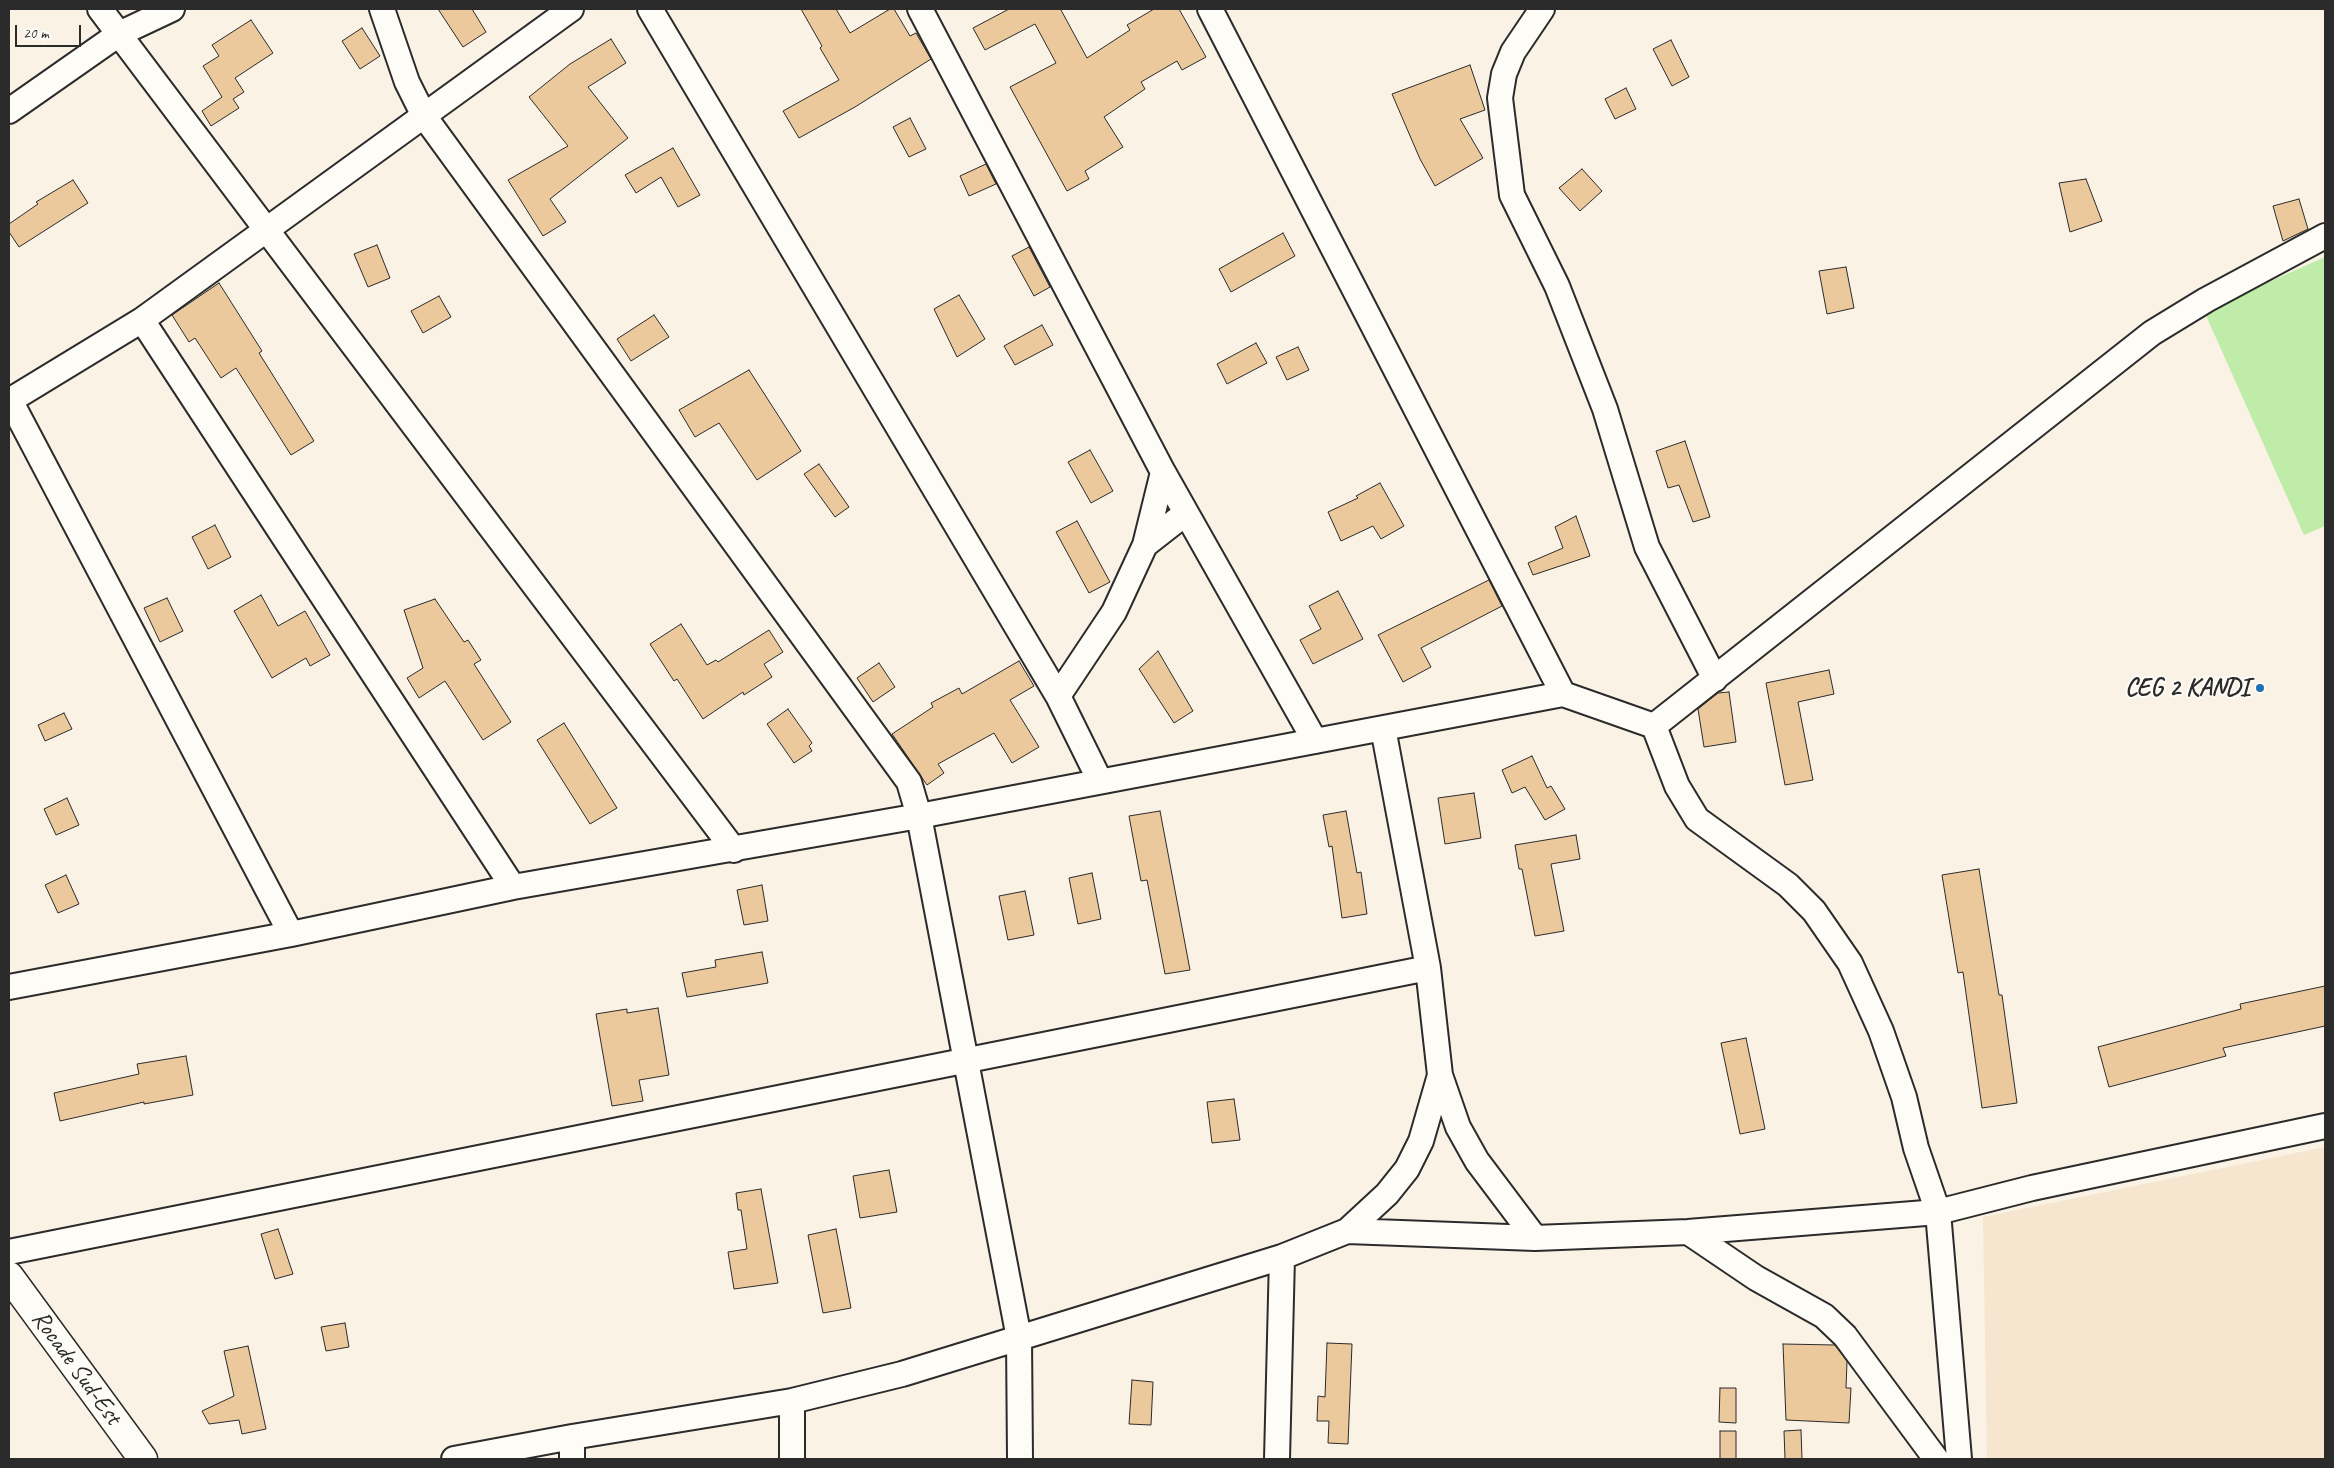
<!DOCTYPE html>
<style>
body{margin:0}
#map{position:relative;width:2334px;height:1468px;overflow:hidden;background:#faf2e5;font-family:Caveat,sans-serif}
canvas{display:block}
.frame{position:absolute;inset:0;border:10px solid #2b2b2b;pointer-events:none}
.scale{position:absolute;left:15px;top:25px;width:66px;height:22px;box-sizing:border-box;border:2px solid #2b2b2b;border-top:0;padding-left:6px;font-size:15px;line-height:18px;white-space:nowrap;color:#2b2b2b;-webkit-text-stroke:4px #fdfcf7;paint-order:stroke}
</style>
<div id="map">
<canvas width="2334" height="1468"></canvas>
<div class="frame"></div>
<div class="scale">20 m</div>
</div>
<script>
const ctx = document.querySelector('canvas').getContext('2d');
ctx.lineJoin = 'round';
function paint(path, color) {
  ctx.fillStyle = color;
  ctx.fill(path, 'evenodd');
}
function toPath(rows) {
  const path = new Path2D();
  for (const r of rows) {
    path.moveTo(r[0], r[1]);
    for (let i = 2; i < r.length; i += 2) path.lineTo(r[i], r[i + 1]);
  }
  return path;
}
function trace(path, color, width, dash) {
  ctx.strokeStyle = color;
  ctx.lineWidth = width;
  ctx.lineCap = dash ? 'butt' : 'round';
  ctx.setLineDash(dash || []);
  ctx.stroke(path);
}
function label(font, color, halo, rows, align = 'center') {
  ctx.font = font + ' Caveat,sans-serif';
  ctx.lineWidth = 4;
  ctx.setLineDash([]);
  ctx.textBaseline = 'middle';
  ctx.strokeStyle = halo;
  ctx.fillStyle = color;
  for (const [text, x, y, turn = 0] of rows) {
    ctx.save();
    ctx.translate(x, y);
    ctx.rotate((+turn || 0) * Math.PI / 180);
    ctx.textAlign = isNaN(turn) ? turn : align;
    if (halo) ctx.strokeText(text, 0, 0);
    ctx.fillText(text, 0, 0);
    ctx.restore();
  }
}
const built = toPath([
 [2325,1147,2325,1459,1987,1459,1983,1217]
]);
const green = toPath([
 [2325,257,2325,526,2304,535,2204,311]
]);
const building = toPath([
 [438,9,472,9,486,32,463,47,438,9],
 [801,9,836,9,850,33,890,9,894,9,910,36,916,33,931,59,855,107,799,138,783,111,839,80,820,48,822,46,801,9],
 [1009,9,1062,9,1061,10,1087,58,1130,30,1127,25,1154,9,1179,9,1206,57,1182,70,1177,61,1141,82,1145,89,1104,117,1123,147,1085,171,1089,179,1067,191,1010,87,1056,63,1035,24,985,50,973,28,1009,9],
 [251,20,273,53,235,78,244,92,233,99,239,108,211,126,202,111,222,97,203,66,219,56,212,45,251,20],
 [362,28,380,56,360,69,342,41,362,28],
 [611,39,626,63,588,87,628,138,550,199,566,222,543,236,508,180,568,146,529,97,570,64,611,39],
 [1671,40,1689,77,1672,86,1653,49,1671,40],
 [1470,65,1485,110,1460,119,1483,158,1435,186,1420,159,1392,94,1470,65],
 [1626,88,1636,109,1615,119,1605,99,1626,88],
 [910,118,926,149,909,157,893,127,910,118],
 [673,148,700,195,678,207,661,177,636,193,625,175,673,148],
 [986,164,996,184,969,196,960,176,986,164],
 [1582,169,1602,191,1580,211,1559,188,1582,169],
 [2086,179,2102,221,2070,232,2059,183,2086,179],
 [73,180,88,203,19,247,9,232,9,224,38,204,36,202,73,180],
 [2299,199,2308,229,2283,241,2273,206,2299,199],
 [1283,233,1295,256,1231,292,1219,269,1283,233],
 [377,245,390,278,368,287,354,254,377,245],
 [1029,247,1050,287,1034,296,1012,256,1029,247],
 [1846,267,1854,308,1827,314,1819,271,1846,267],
 [219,283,262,351,259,353,314,441,291,455,236,368,221,378,195,338,189,342,172,315,219,283],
 [959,295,985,339,957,357,934,309,959,295],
 [439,296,451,317,423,333,411,311,439,296],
 [654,315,669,337,631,361,617,339,654,315],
 [1042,325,1053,345,1015,365,1004,346,1042,325],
 [1256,343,1267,363,1227,384,1217,364,1256,343],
 [1298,347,1309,370,1287,380,1276,357,1298,347],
 [749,370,801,451,757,480,719,423,695,437,679,410,749,370],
 [1685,441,1710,517,1693,522,1679,485,1668,488,1656,451,1685,441],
 [1090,450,1113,491,1091,503,1068,462,1090,450],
 [819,464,849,507,835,517,804,474,819,464],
 [1380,483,1404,526,1381,539,1373,526,1341,541,1328,512,1358,498,1356,496,1380,483],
 [1576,516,1590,556,1533,575,1528,563,1563,548,1555,527,1576,516],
 [1077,521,1110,582,1089,593,1056,532,1077,521],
 [215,525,231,557,208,569,192,537,215,525],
 [1489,580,1502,606,1421,648,1431,667,1403,682,1378,635,1489,580],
 [1338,591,1363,639,1313,664,1300,640,1321,629,1309,606,1338,591],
 [261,595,278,626,305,611,330,655,310,666,306,658,272,678,234,611,261,595],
 [167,598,183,631,160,642,144,608,167,598],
 [435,599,464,642,468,640,481,660,474,664,511,722,483,740,445,681,419,698,407,678,423,668,404,610,435,599],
 [681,624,707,665,716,660,718,662,769,630,783,652,764,664,772,677,744,695,743,692,703,719,677,679,674,681,650,644,681,624],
 [1158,651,1193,711,1174,723,1139,669,1158,651],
 [1019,661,1034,686,1010,700,1039,747,1012,763,994,733,938,764,944,773,927,785,892,734,933,707,931,703,959,688,962,694,1019,661],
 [879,663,895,687,873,702,857,678,879,663],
 [1829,670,1834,694,1798,702,1813,780,1785,785,1766,683,1829,670],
 [1729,692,1736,742,1704,747,1698,709,1718,693,1729,692],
 [788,709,812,743,809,746,812,751,794,763,767,724,788,709],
 [64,713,72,729,45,741,38,725,64,713],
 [564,723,617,808,590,824,537,740,564,723],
 [1532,756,1547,788,1551,786,1565,809,1545,820,1525,787,1512,793,1502,770,1532,756],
 [1474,793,1481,838,1445,844,1438,798,1474,793],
 [67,798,79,825,56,835,44,809,67,798],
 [1160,811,1190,970,1165,974,1147,880,1141,881,1129,816,1160,811],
 [1346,811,1357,873,1361,872,1367,914,1342,918,1332,846,1329,847,1323,815,1346,811],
 [1576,835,1580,859,1551,864,1564,931,1535,936,1522,869,1519,869,1515,845,1576,835],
 [1979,869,1999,995,2002,995,2017,1103,1982,1108,1963,972,1958,973,1942,875,1979,869],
 [1092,873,1101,919,1078,924,1069,878,1092,873],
 [66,875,79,904,58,913,45,885,66,875],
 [762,885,768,921,744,925,737,890,762,885],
 [1025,891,1034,935,1008,940,999,896,1025,891],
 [762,952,768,983,687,997,682,973,716,967,715,960,762,952],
 [2325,986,2325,1026,2223,1048,2226,1056,2109,1087,2098,1047,2241,1009,2240,1004,2325,986],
 [658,1008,669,1075,639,1080,643,1101,612,1106,596,1014,627,1009,627,1013,658,1008],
 [1746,1038,1765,1129,1740,1134,1721,1043,1746,1038],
 [186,1056,193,1095,144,1104,144,1102,60,1121,54,1093,139,1074,137,1064,186,1056],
 [1234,1099,1240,1140,1212,1143,1207,1102,1234,1099],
 [889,1170,897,1212,860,1218,853,1176,889,1170],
 [761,1189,778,1283,734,1289,728,1252,747,1249,741,1210,738,1210,736,1193,761,1189],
 [278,1229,293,1274,275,1279,261,1234,278,1229],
 [836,1229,851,1308,823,1313,808,1235,836,1229],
 [345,1323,349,1347,326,1351,321,1327,345,1323],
 [1327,1343,1352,1344,1348,1444,1328,1443,1329,1421,1317,1421,1318,1396,1325,1397,1327,1343],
 [1783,1344,1835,1345,1847,1361,1846,1388,1851,1388,1849,1423,1786,1420,1783,1344],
 [248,1346,266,1429,242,1434,239,1420,209,1424,202,1411,234,1396,224,1351,248,1346],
 [1132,1380,1153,1382,1151,1425,1129,1424,1132,1380],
 [1720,1388,1736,1388,1736,1423,1719,1422,1720,1388],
 [1801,1430,1802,1459,1785,1459,1784,1431,1801,1430],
 [1720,1431,1736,1431,1736,1459,1720,1459,1720,1431]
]);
const street = toPath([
 [100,9,734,850],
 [382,9,407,82,424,116,909,782,919,816,1019,1338,1020,1459],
 [650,9,1058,696,1100,781],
 [920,9,1163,472,1315,741],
 [1210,9,1563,694],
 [1542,9,1513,52,1504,74,1500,98,1512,195,1557,286,1605,409,1647,547,1715,679],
 [9,111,119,34,172,9],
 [142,320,513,887],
 [10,400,291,934],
 [9,401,142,320,571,9],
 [1145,545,1186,513],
 [1058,696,1114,612,1145,545,1163,472],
 [1654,726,2152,333,2206,300,2325,236],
 [1383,728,1428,968,1440,1075,1458,1127,1477,1161,1535,1238],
 [9,987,291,934,513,887,919,816,1563,694,1654,726,1677,786,1697,819,1788,885,1814,911,1850,963,1881,1031,1904,1097,1916,1148,1938,1212,1959,1459],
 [1347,1231,1387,1194,1407,1169,1421,1141,1440,1075],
 [1688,1232,1756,1278,1824,1316,1845,1336,1936,1459],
 [9,1252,1428,968],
 [572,1437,572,1459],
 [454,1459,572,1437,792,1401,902,1374,1282,1257,1347,1231,1535,1238,1688,1232,1938,1212,2032,1188,2325,1126],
 [792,1459,792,1401],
 [1277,1459,1282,1257]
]);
const secondary = toPath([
 [9,1276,143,1459]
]);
const markers = [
 [2260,688,5,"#1f6fb2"]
];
const poiNames = [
 ["CEG 2 KANDI",2250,688]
];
const streetNames = [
 ["Rocade Sud-Est",76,1368,54]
];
paint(built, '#f6e6cf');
paint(green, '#c0eca9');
paint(building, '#ecc99d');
trace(building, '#2b2b2b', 1);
trace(street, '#2b2b2b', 28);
trace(secondary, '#2b2b2b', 31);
trace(street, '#fdfcf7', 24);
trace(secondary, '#fdfcf7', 28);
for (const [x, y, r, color] of markers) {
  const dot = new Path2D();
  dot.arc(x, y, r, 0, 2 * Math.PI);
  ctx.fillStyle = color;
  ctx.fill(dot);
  trace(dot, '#fdfcf7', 2);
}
label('bold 25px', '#2b2b2b', '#fdfcf7', poiNames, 'right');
label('25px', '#2b2b2b', '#fdfcf7', streetNames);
</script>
